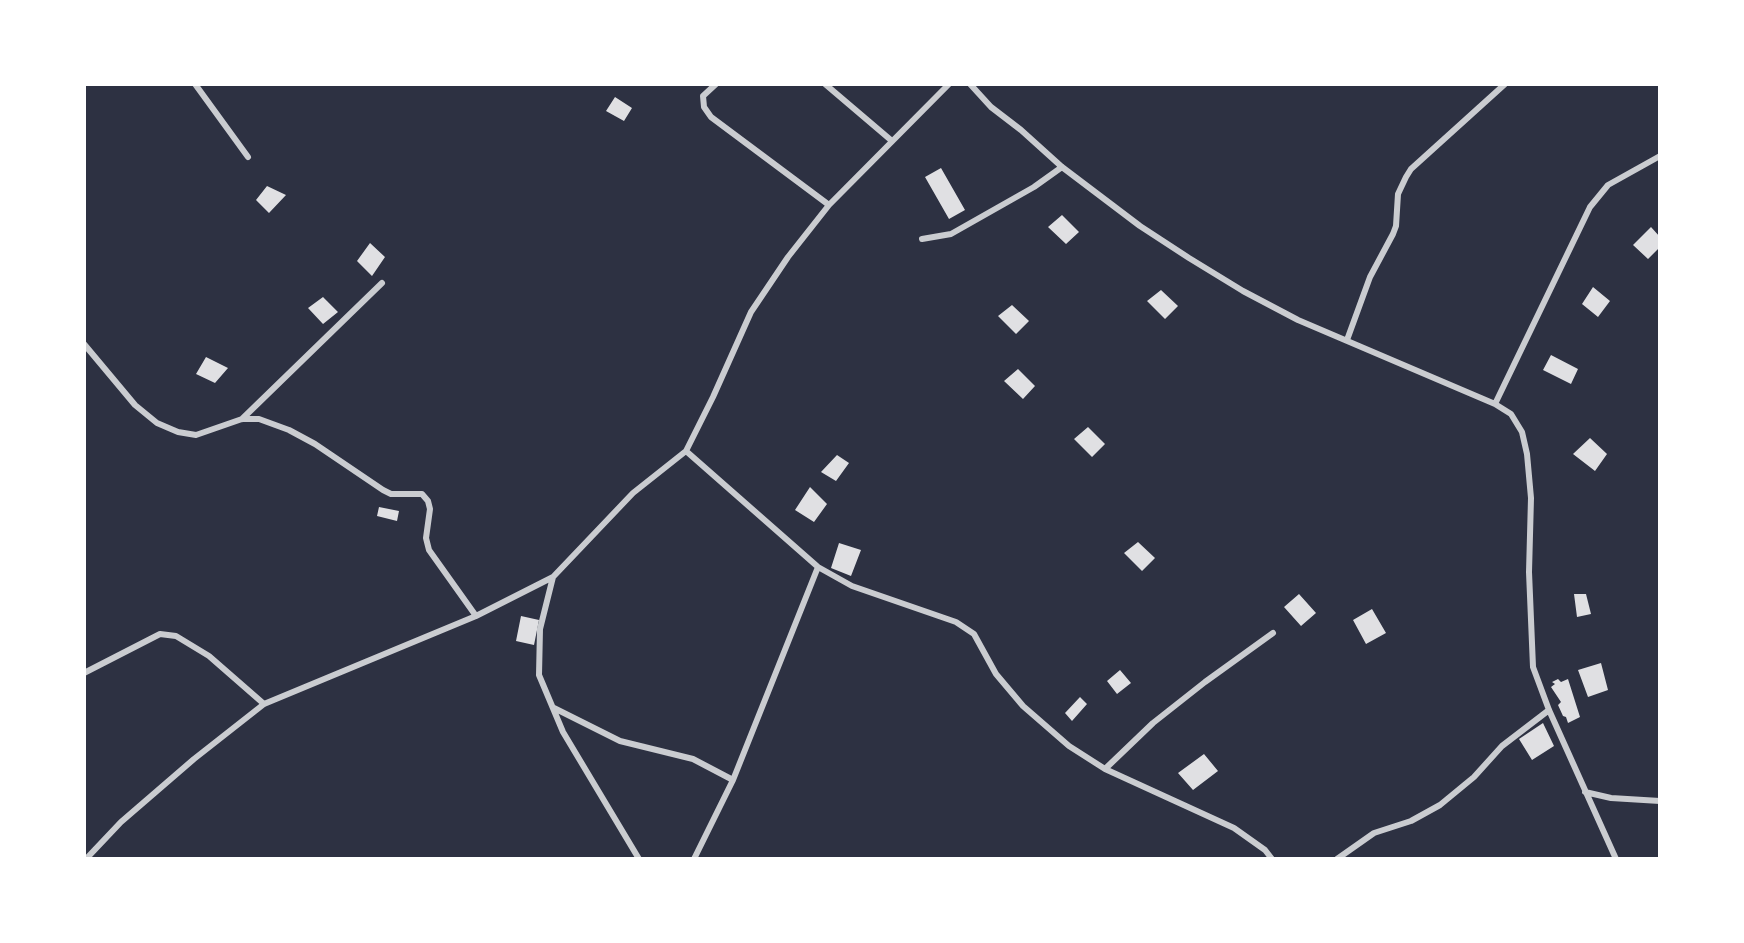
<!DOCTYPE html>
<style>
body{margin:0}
#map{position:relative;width:1744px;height:943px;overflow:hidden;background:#2d3142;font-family:"Noto Sans",sans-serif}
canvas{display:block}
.frame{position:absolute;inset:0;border:86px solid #fff;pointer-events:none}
</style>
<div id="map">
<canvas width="1744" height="943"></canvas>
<div class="frame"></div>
</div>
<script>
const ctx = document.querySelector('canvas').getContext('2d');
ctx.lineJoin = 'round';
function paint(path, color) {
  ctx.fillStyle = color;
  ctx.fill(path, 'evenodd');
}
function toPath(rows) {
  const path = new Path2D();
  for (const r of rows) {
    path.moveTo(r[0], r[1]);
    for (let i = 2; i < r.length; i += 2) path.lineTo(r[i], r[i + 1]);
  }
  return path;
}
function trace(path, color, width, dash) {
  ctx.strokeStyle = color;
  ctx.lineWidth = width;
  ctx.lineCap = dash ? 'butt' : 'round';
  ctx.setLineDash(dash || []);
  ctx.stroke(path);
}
const building = toPath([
 [615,97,632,108,624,121,606,111],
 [941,168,965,210,949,219,925,177],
 [267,186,286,195,269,213,256,200],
 [1062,215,1079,232,1066,244,1048,227],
 [1651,227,1660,237,1660,247,1648,259,1633,245],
 [370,243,385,257,372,276,357,261],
 [1593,287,1610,301,1598,317,1582,304],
 [1161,290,1178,306,1165,319,1147,301],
 [323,297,338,312,323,324,308,308],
 [1012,305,1029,321,1016,334,998,316],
 [1551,355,1578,369,1571,384,1543,370],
 [206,357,228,368,215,383,196,374],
 [1018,369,1035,386,1023,399,1004,381],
 [1088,427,1105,444,1092,457,1074,439],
 [1590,438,1607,454,1595,471,1573,454],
 [837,455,849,463,836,481,821,472],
 [810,487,827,504,814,522,795,510],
 [379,507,399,511,397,521,377,516],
 [1138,542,1155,558,1142,571,1124,553],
 [839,543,861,550,851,576,831,568],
 [1299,594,1316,613,1301,626,1284,607],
 [1574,594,1586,594,1591,614,1577,617],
 [1372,609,1386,633,1366,644,1353,620],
 [521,616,539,620,534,645,516,641],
 [1601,663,1608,690,1588,697,1578,670],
 [1120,670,1131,683,1117,694,1107,681],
 [1558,679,1561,682,1568,679,1580,717,1568,723,1566,717,1563,716,1558,705,1561,702,1551,687,1555,684,1552,682],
 [1080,697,1087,704,1072,721,1065,713],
 [1543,723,1554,746,1532,760,1519,739],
 [1204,754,1218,771,1193,790,1178,773]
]);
const minor = toPath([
 [195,84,248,157],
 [716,84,703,96,704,107,711,117,829,205],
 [825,84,892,141],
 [970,84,991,107,1021,130,1062,167,1140,226,1189,258,1243,291,1298,320,1495,404,1511,414,1522,432,1527,454,1531,498,1529,572,1533,667,1549,710,1616,859],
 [922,239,951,234,1034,187,1062,167],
 [1347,340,1370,277,1393,234,1396,226,1398,194,1406,177,1411,169,1505,84],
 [84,344,135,405,157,423,178,432,196,435,242,419,259,419,289,430,315,444,383,490,391,494,422,494,428,501,430,509,426,538,429,550,476,616],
 [1495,404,1590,207,1608,185,1660,156],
 [242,419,382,283],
 [686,451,818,567,852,586,956,622,974,634,996,674,1023,706,1069,746,1105,769,1234,828,1265,850,1272,859],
 [84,673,160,634,176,636,209,656,264,704],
 [554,708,620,741,693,759,733,780],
 [1105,769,1153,723,1205,682,1273,633],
 [1585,792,1611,798,1660,801],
 [86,859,121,822,194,759,264,704,476,616,553,577],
 [639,859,563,732,539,675,540,629,553,577,633,493,686,451,713,397,751,312,788,257,829,205,949,84],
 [694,859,733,780,818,567],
 [1337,859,1374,833,1411,821,1440,805,1474,777,1502,746,1549,710]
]);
paint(building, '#e0e0e3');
trace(minor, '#caccd0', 6);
</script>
